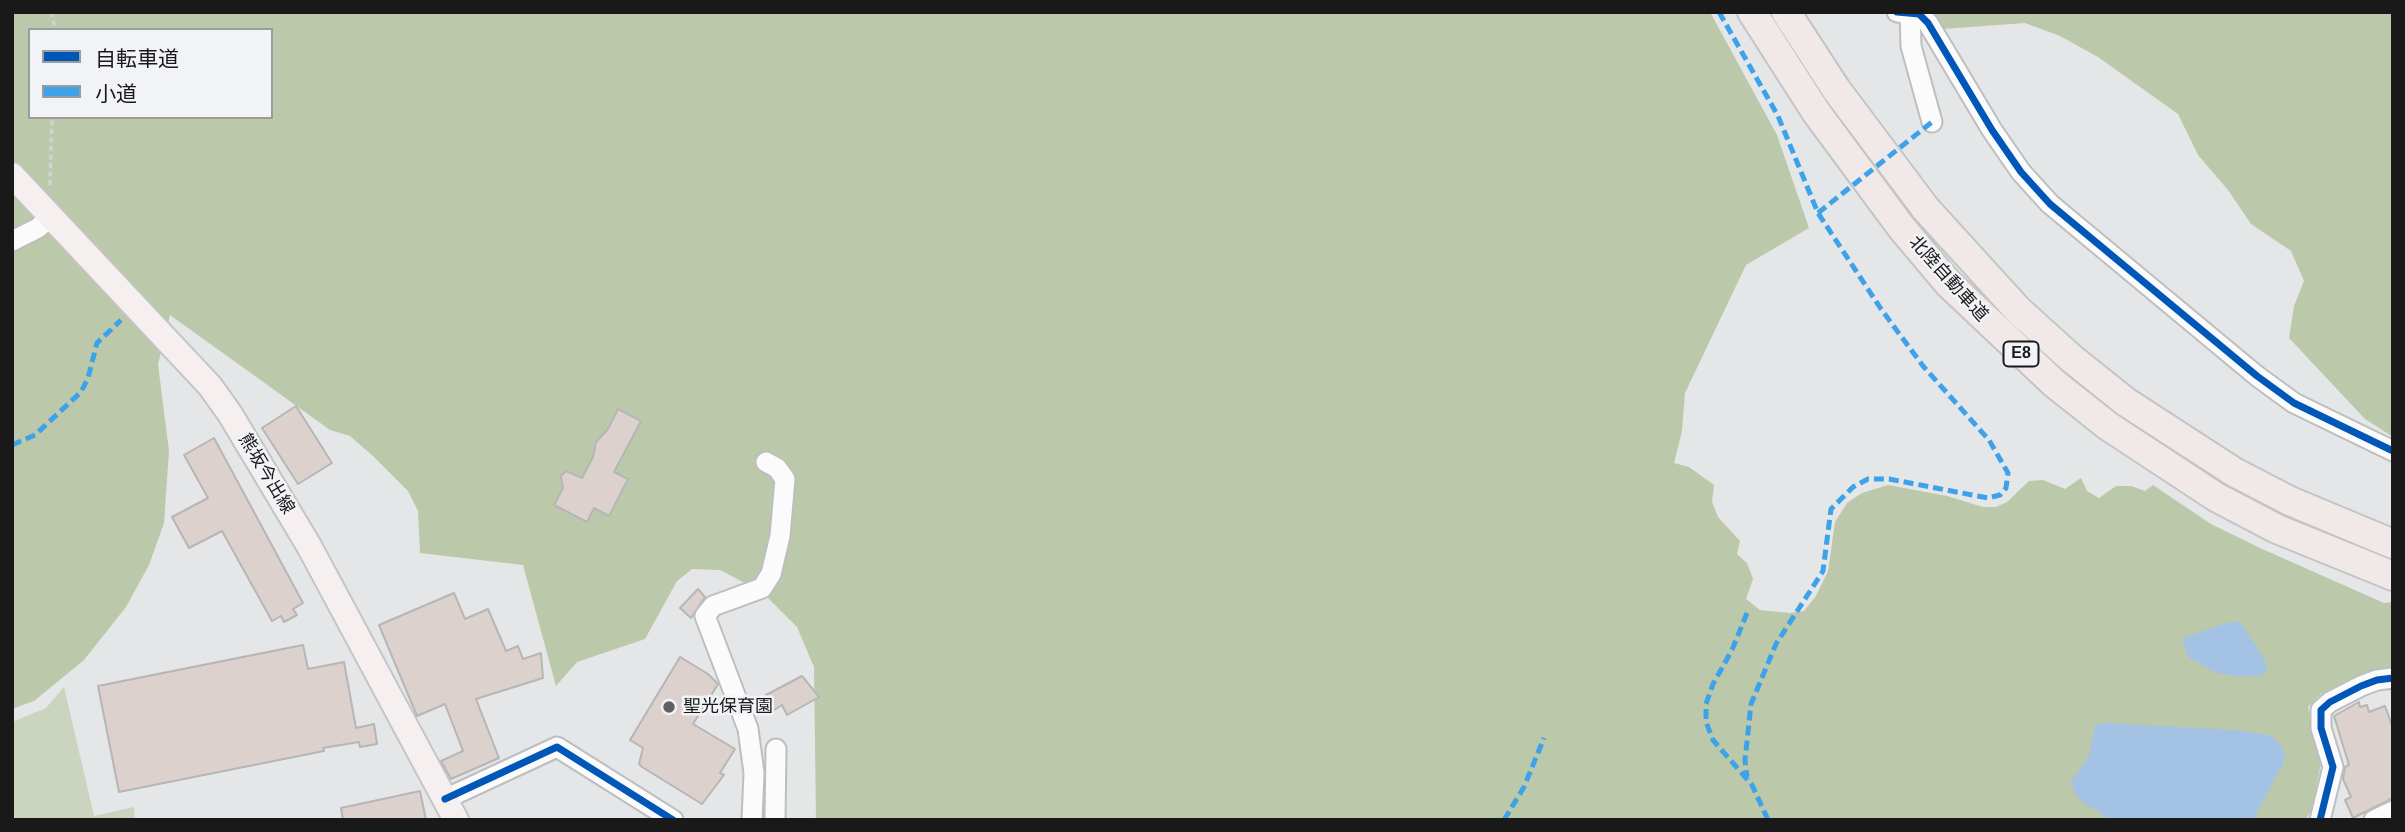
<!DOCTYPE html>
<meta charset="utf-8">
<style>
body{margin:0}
#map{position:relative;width:2405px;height:832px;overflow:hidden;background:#e5e6e7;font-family:Helvetica,"Noto Sans JP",sans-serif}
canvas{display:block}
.frame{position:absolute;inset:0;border:14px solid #19191a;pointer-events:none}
.legend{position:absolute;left:28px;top:28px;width:245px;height:91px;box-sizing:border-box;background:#f1f3f6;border:2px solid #9b9c9e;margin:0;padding:9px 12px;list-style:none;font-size:21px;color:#19191a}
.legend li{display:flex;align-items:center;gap:14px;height:35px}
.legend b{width:35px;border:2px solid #9b9c9e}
</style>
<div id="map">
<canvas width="2405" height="832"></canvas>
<div class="frame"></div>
<ul class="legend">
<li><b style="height:9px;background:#0057b8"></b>自転車道</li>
<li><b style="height:9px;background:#3da2ea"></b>小道</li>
</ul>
</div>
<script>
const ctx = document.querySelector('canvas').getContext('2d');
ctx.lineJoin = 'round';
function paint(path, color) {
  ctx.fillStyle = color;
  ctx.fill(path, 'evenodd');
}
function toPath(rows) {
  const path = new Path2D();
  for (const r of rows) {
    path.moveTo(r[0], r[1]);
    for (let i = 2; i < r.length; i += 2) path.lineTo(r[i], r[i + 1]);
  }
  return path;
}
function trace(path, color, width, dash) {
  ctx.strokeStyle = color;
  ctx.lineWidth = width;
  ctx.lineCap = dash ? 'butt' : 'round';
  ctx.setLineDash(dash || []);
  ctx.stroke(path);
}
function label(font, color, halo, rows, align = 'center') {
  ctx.font = font + ' Helvetica,"Noto Sans JP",sans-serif';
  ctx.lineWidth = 5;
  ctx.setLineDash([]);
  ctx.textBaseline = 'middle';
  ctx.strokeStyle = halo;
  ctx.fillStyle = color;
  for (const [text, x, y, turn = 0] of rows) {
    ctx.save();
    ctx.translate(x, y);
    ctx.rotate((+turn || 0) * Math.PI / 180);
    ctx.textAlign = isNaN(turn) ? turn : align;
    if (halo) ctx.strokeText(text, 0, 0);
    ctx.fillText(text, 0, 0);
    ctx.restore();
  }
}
const green = toPath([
 [64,687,94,816,134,807,135,820,12,820,12,722,46,708]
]);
const forest = toPath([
 [12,12,1710,12,1777,135,1809,228,1746,265,1685,393,1682,431,1674,463,1689,467,1714,485,1712,502,1718,517,1740,541,1737,554,1747,563,1753,579,1746,599,1760,610,1790,613,1804,611,1816,596,1828,571,1835,522,1847,503,1862,493,1888,485,1947,496,1983,507,1996,507,2007,502,2029,481,2043,480,2065,489,2081,478,2087,491,2099,498,2116,486,2131,486,2145,491,2153,485,2211,524,2260,548,2384,603,2393,602,2393,668,2370,671,2321,694,2308,707,2322,759,2312,808,2306,820,816,820,814,667,797,627,762,592,720,570,692,569,677,581,645,639,577,662,556,686,523,565,420,553,418,511,408,491,373,456,350,436,330,430,170,315,158,364,169,451,164,523,149,565,126,607,84,660,34,701,12,709],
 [30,30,271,30,271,117,30,117],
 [1931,12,2393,12,2393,437,2365,419,2289,338,2294,306,2304,281,2291,251,2251,224,2228,190,2198,155,2178,114,2098,57,2060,36,2025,23,1943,29]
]);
const water = toPath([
 [2230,622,2240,622,2262,655,2268,669,2261,675,2243,677,2217,673,2189,658,2183,645,2185,637],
 [2106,723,2237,730,2268,735,2280,743,2285,753,2283,764,2253,820,2112,820,2085,804,2076,795,2071,782,2089,756,2095,725]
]);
const building = toPath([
 [296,406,332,463,298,484,262,428,296,406],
 [618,409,641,421,614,472,628,479,609,516,594,508,587,522,554,505,563,488,561,476,566,471,582,478,593,457,596,442,608,429,618,409],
 [214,438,303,603,293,609,297,615,284,622,281,616,272,621,222,531,189,548,172,517,208,498,184,455,214,438],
 [698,589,705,597,691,618,680,608,698,589],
 [454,593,465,619,488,609,506,651,518,646,523,659,541,653,543,678,476,699,499,758,451,779,441,761,463,751,445,704,417,716,379,625,454,593],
 [303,645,308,669,344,662,356,728,374,724,377,744,360,747,359,742,323,748,324,751,119,792,98,686,303,645],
 [680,657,708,674,718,684,693,724,735,749,720,773,724,775,702,804,642,767,639,764,643,748,630,740,680,657],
 [802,676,819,697,787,715,782,705,774,710,766,695,802,676],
 [2359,702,2360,707,2367,705,2369,712,2385,706,2393,728,2393,798,2353,818,2345,800,2351,797,2343,779,2345,767,2349,765,2334,716,2359,702],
 [420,791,426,820,343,820,341,808,420,791]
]);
const path = toPath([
 [52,12,55,30],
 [50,185,52,117]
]);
const minor = toPath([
 [1897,12,1919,14,1928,23,1992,130,2021,172,2050,204,2257,376,2294,403,2393,451],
 [1910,13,1911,46,1932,122],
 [12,241,38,228,52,215],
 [445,799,557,747,673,820],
 [752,820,754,773,748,729,705,616,713,606,762,588,771,574,780,536,785,479,777,468,766,462],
 [775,820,776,749],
 [2320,820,2333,767,2321,728,2321,710,2330,702,2361,686,2377,680,2393,678],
 [2374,820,2393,811]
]);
const major = toPath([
 [12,175,210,386,230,414,309,546,456,820]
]);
const highway = toPath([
 [1752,12,1816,112,1901,227,1948,283,2055,384,2108,426,2216,497,2277,529,2393,576],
 [1786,12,1836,89,1926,209,2018,310,2071,358,2126,402,2234,472,2290,501,2393,544]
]);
const quiet = toPath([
 [1719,12,1778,116,1818,213,1881,309,1923,366,1989,440,2008,473,2006,488,2000,495,1988,498,1889,479,1868,479,1853,487,1831,509,1823,571,1776,644,1751,704,1745,760,1747,777],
 [1818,213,1932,122],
 [12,445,35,435,81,392,88,378,97,343,121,320],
 [1747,613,1732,650,1713,684,1706,704,1706,722,1713,740,1752,785,1768,820],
 [1504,820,1524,787,1544,738]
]);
const cycleway = toPath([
 [1897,12,1919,14,1928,23,1992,130,2021,172,2050,204,2257,376,2294,403,2393,451],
 [445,799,557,747,673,820],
 [2320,820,2333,767,2321,728,2321,710,2330,702,2361,686,2377,680,2393,678]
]);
const markers = [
 [669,707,7,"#606162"]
];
const shields = [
 [2021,354,35]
];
const shieldNames = [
 ["E8",2021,354]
];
const streetNames = [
 ["北陸自動車道",1948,279,48],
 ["熊坂今出線",266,474,59]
];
const poiNames = [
 ["聖光保育園",683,707]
];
paint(green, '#cad4be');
paint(forest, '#bbc9aa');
paint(water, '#a4c3e4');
paint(building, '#ddd1cd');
trace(building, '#b6b6b6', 2);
trace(minor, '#bdbebf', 23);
trace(major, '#c3c4c4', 28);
trace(highway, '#c3c4c4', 32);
trace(path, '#d2d2d3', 3.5, [5, 3.5]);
trace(minor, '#fbfbfb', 19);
trace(major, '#f5eff0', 24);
trace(highway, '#f1e8e8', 28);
trace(quiet, '#3da2ea', 5, [10, 5]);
trace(cycleway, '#0057b8', 7);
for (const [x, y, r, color] of markers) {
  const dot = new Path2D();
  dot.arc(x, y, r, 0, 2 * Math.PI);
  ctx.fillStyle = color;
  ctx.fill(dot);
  trace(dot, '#f1f3f6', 2.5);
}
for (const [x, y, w] of shields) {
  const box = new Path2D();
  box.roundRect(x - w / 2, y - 12.5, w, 25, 5);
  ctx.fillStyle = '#f1f3f6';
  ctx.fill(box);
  trace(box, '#19191a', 2);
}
label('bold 16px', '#19191a', null, shieldNames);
label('18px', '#19191a', '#f1f3f6', streetNames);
label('18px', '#19191a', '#f1f3f6', poiNames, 'left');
</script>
